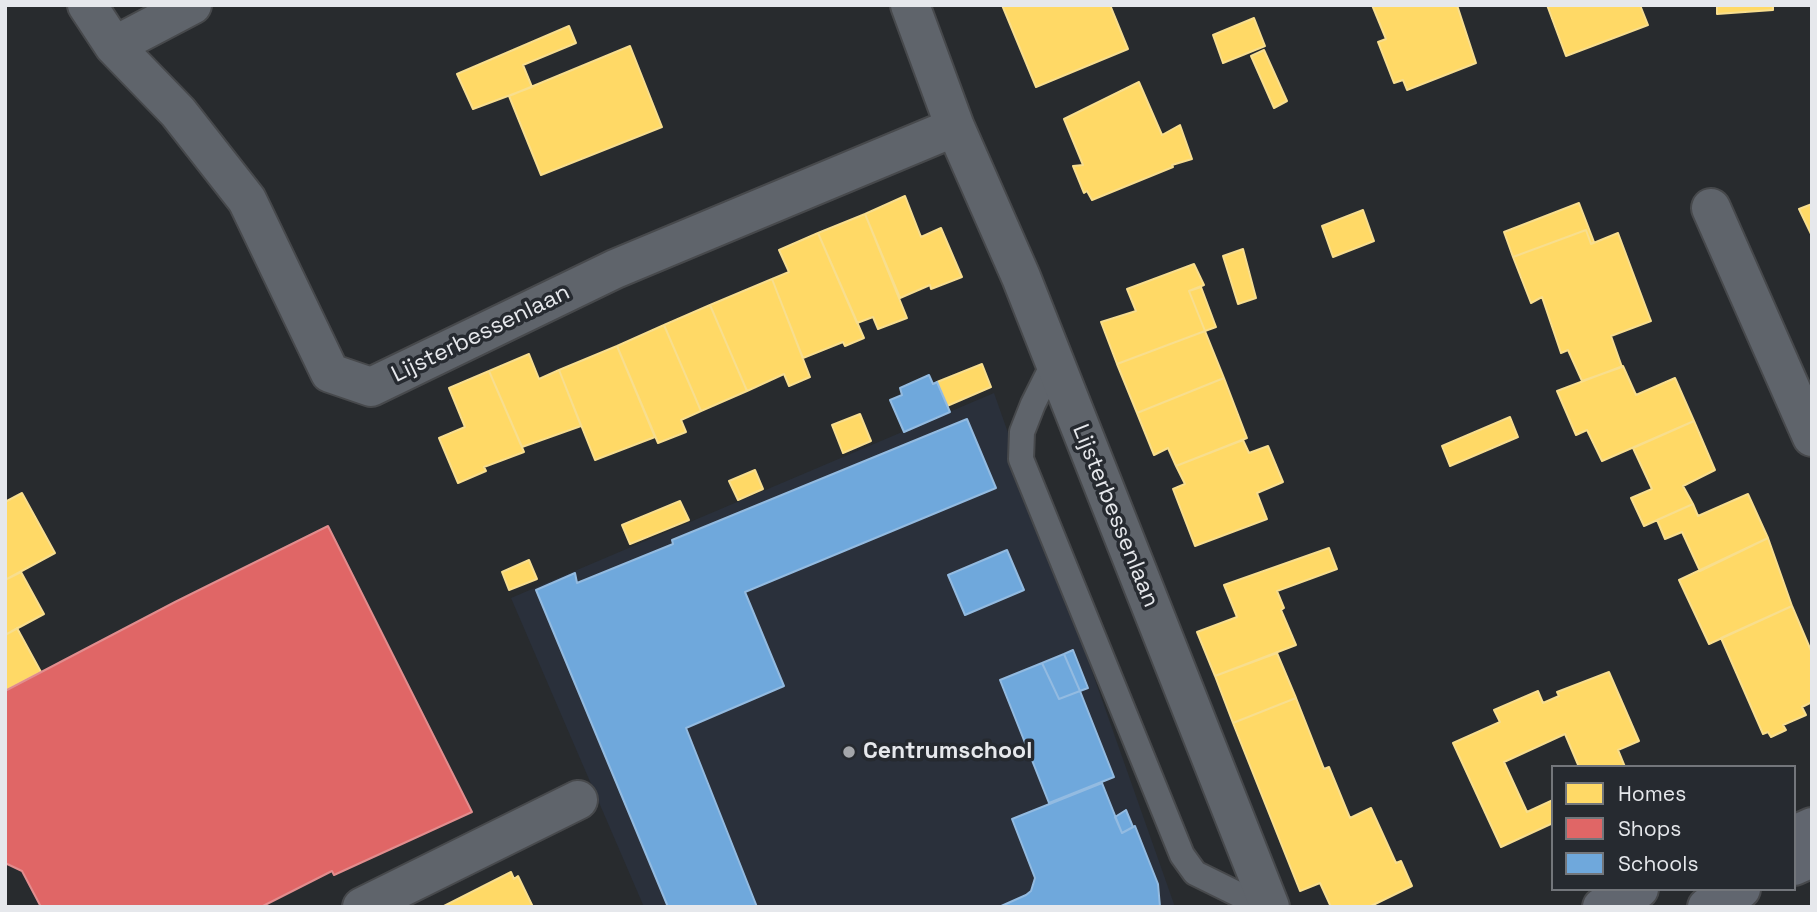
<!DOCTYPE html>
<style>
body{margin:0}
#map{position:relative;width:1817px;height:912px;overflow:hidden;background:#282b2e;font-family:"Space Grotesk",sans-serif}
canvas{display:block}
.frame{position:absolute;inset:0;border:7px solid #e6e8ec;pointer-events:none}
.legend{position:absolute;left:1551px;top:765px;width:245px;height:126px;box-sizing:border-box;background:#262a30;border:2px solid #73767b;margin:0;padding:9px 12px;list-style:none;font-size:21px;color:#e6e8ec}
.legend li{display:flex;align-items:center;gap:14px;height:35px}
.legend b{width:35px;border:2px solid #73767b}
</style>
<div id="map">
<canvas width="1817" height="912"></canvas>
<div class="frame"></div>
<ul class="legend">
<li><b style="height:19px;background:#ffd966"></b>Homes</li>
<li><b style="height:19px;background:#e06666"></b>Shops</li>
<li><b style="height:19px;background:#6fa8dc"></b>Schools</li>
</ul>
</div>
<script>
const ctx = document.querySelector('canvas').getContext('2d');
ctx.lineJoin = 'round';
function paint(path, color) {
  ctx.fillStyle = color;
  ctx.fill(path, 'evenodd');
}
function toPath(rows) {
  const path = new Path2D();
  for (const r of rows) {
    path.moveTo(r[0], r[1]);
    for (let i = 2; i < r.length; i += 2) path.lineTo(r[i], r[i + 1]);
  }
  return path;
}
function trace(path, color, width, dash) {
  ctx.strokeStyle = color;
  ctx.lineWidth = width;
  ctx.lineCap = dash ? 'butt' : 'round';
  ctx.setLineDash(dash || []);
  ctx.stroke(path);
}
function label(font, color, halo, rows, align = 'center') {
  ctx.font = font + ' "Space Grotesk",sans-serif';
  ctx.lineWidth = 7;
  ctx.setLineDash([]);
  ctx.textBaseline = 'middle';
  ctx.strokeStyle = halo;
  ctx.fillStyle = color;
  for (const [text, x, y, turn = 0] of rows) {
    ctx.save();
    ctx.translate(x, y);
    ctx.rotate((+turn || 0) * Math.PI / 180);
    ctx.textAlign = isNaN(turn) ? turn : align;
    if (halo) ctx.strokeText(text, 0, 0);
    ctx.fillText(text, 0, 0);
    ctx.restore();
  }
}
const built = toPath([
 [994,393,1175,907,644,907,511,598]
]);
const homes = toPath([
 [1002,5,1110,5,1128,49,1036,87,1002,5],
 [1372,5,1457,5,1476,63,1407,90,1403,80,1394,83,1378,42,1386,39,1372,5],
 [1547,5,1640,5,1648,25,1566,56,1547,5],
 [1717,5,1773,5,1773,10,1717,14,1717,5],
 [1254,18,1265,46,1223,63,1213,35,1254,18],
 [569,26,576,43,523,65,532,87,473,109,457,74,569,26],
 [630,46,662,127,541,175,509,96,630,46],
 [1264,50,1287,101,1274,108,1251,56,1264,50],
 [1139,82,1162,135,1180,125,1192,159,1172,165,1173,167,1092,200,1087,191,1084,193,1073,166,1083,165,1064,119,1139,82],
 [905,196,921,237,941,228,962,277,931,289,930,285,900,298,865,214,905,196],
 [1579,203,1594,242,1591,244,1586,230,1513,257,1504,232,1579,203],
 [1812,204,1812,236,1799,209,1812,204],
 [1363,210,1374,241,1333,257,1322,226,1363,210],
 [865,214,907,318,878,329,873,317,857,323,818,233,865,214],
 [1586,230,1591,244,1618,233,1651,321,1611,336,1622,367,1582,381,1568,350,1561,353,1542,297,1531,303,1513,257,1586,230],
 [818,233,864,338,845,346,843,342,803,358,772,279,789,272,779,250,818,233],
 [1243,249,1256,298,1238,304,1223,256,1243,249],
 [1194,264,1204,285,1189,291,1205,331,1117,364,1101,322,1136,311,1127,289,1194,264],
 [772,279,810,377,789,386,784,374,747,391,710,305,772,279],
 [1201,287,1216,327,1205,331,1189,291,1201,287],
 [710,305,747,391,701,411,664,325,710,305],
 [664,325,701,411,681,420,686,432,658,443,617,346,664,325],
 [1205,331,1224,378,1137,413,1117,364,1205,331],
 [617,346,655,437,595,460,559,370,617,346],
 [529,354,539,379,559,370,581,426,522,447,489,371,529,354],
 [982,364,991,387,947,406,937,382,982,364],
 [1623,366,1636,395,1675,378,1694,421,1602,461,1587,430,1576,435,1557,391,1623,366],
 [489,371,524,452,484,467,486,471,458,483,439,438,465,427,449,388,489,371],
 [1224,378,1247,438,1176,466,1168,448,1154,455,1137,413,1224,378],
 [860,414,871,441,843,453,832,425,860,414],
 [1510,417,1518,437,1450,466,1442,446,1510,417],
 [1694,421,1715,470,1683,486,1693,504,1644,526,1631,498,1652,489,1633,448,1694,421],
 [1243,440,1249,453,1268,446,1283,482,1257,493,1267,519,1195,546,1173,489,1185,484,1176,466,1243,440],
 [755,470,763,489,738,500,729,481,755,470],
 [22,493,55,553,5,580,5,502,22,493],
 [1748,494,1768,538,1700,571,1682,532,1665,539,1657,520,1693,504,1698,516,1748,494],
 [680,501,689,520,630,544,622,525,680,501],
 [1768,538,1792,606,1709,644,1679,580,1768,538],
 [1329,548,1337,569,1277,591,1284,608,1281,610,1296,645,1215,676,1197,632,1237,617,1224,585,1329,548],
 [529,560,537,579,509,590,502,572,529,560],
 [21,572,44,614,5,635,5,580,21,572],
 [1792,606,1812,653,1812,702,1802,707,1806,715,1783,725,1786,730,1771,737,1768,732,1763,734,1721,638,1792,606],
 [17,628,41,672,5,691,5,635,17,628],
 [1277,653,1296,698,1233,723,1215,676,1277,653],
 [1609,672,1639,741,1618,750,1625,767,1579,767,1565,734,1504,762,1527,812,1553,800,1553,823,1501,847,1453,743,1500,722,1494,710,1538,691,1543,703,1559,696,1557,692,1609,672],
 [1296,698,1324,769,1329,767,1350,818,1371,808,1396,863,1401,861,1412,886,1369,907,1331,907,1320,883,1300,891,1233,723,1296,698],
 [511,872,514,879,518,876,533,907,442,907,511,872]
]);
const shops = toPath([
 [328,526,472,812,334,875,332,871,261,907,41,907,22,871,5,863,5,691,175,602,328,526]
]);
const schools = toPath([
 [929,375,933,384,937,382,950,412,904,432,890,400,902,395,900,388,929,375],
 [967,419,996,488,745,592,784,686,686,728,757,907,668,907,536,590,575,573,577,583,673,544,672,540,967,419],
 [1007,550,1024,590,965,615,948,575,1007,550],
 [1073,650,1088,688,1080,691,1064,654,1073,650],
 [1064,654,1080,691,1059,699,1042,663,1064,654],
 [1042,663,1059,699,1080,691,1114,777,1049,803,1000,680,1042,663],
 [1102,783,1122,833,1135,826,1158,884,1160,907,999,907,1026,895,1031,891,1035,878,1012,819,1102,783],
 [1126,810,1133,827,1122,833,1115,817,1126,810]
]);
const lane = toPath([
 [1054,362,1033,404,1022,432,1021,459,1182,855,1195,873,1264,907]
]);
const street = toPath([
 [87,5,114,46,178,112,247,200,330,373,371,387,615,269,955,127],
 [910,5,955,127,1021,277,1270,907],
 [114,46,192,5],
 [1711,208,1812,437],
 [362,907,578,800]
]);
const secondary = toPath([
 [1794,835,1812,827],
 [1794,866,1812,858],
 [1602,907,1639,889],
 [1707,907,1741,889]
]);
const markers = [
 [849,752,7,"#a4a6aa"]
];
const streetNames = [
 ["Lijsterbessenlaan",481,334,-26],
 ["Lijsterbessenlaan",1115,516,68]
];
const poiNames = [
 ["Centrumschool",863,752]
];
paint(built, '#2a303b');
paint(homes, '#ffd966');
trace(homes, '#f8de8e', 2);
paint(shops, '#e06666');
trace(shops, '#e28d8e', 2);
paint(schools, '#6fa8dc');
trace(schools, '#93bbe1', 2);
trace(lane, '#47494c', 28);
trace(street, '#47494c', 42);
trace(secondary, '#47494c', 42);
trace(lane, '#5f646b', 24);
trace(street, '#5f646b', 38);
trace(secondary, '#61666f', 38);
for (const [x, y, r, color] of markers) {
  const dot = new Path2D();
  dot.arc(x, y, r, 0, 2 * Math.PI);
  ctx.fillStyle = color;
  ctx.fill(dot);
  trace(dot, '#262a30', 2.5);
}
label('23px', '#e6e8ec', '#262a30', streetNames);
label('bold 23px', '#e6e8ec', '#262a30', poiNames, 'left');
</script>
